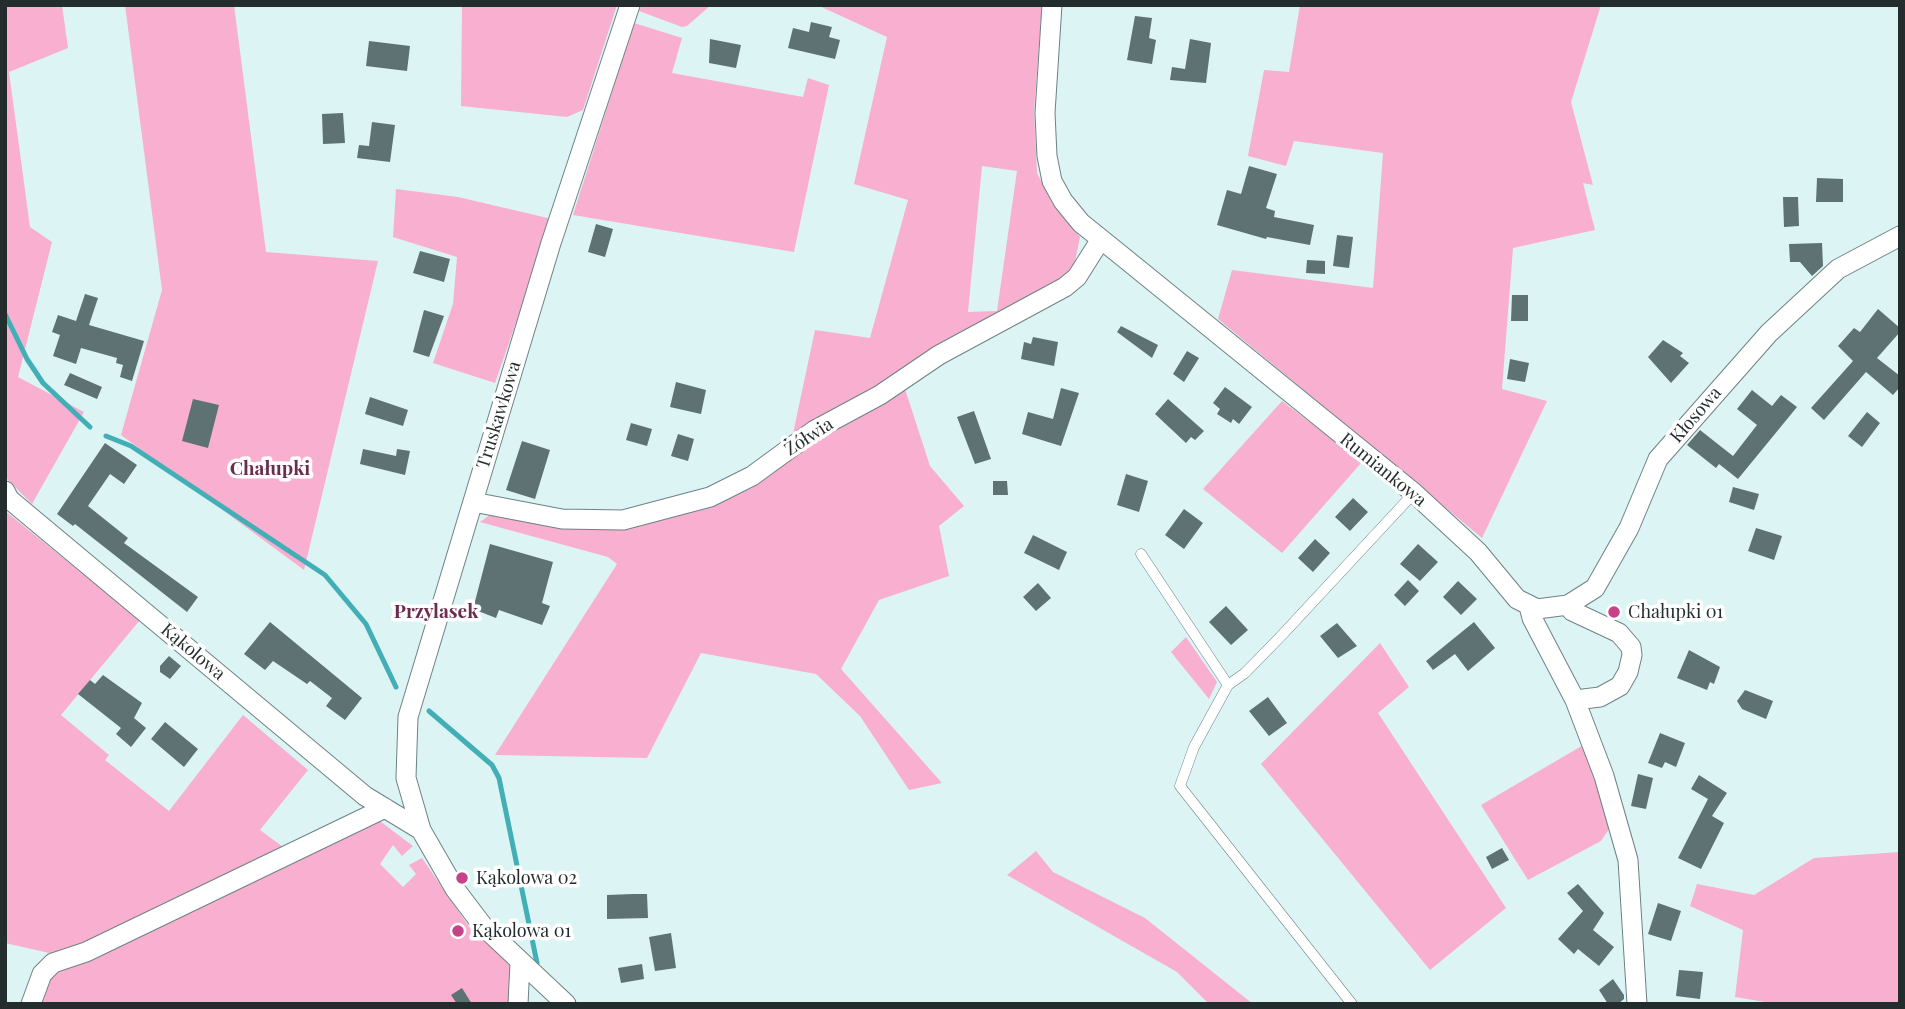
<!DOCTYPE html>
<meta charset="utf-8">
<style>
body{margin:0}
#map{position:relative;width:1905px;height:1009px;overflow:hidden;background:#ddf4f5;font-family:"Playfair Display",serif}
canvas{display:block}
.frame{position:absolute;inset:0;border:7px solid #242d2d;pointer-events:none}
</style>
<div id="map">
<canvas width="1905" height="1009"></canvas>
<div class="frame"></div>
</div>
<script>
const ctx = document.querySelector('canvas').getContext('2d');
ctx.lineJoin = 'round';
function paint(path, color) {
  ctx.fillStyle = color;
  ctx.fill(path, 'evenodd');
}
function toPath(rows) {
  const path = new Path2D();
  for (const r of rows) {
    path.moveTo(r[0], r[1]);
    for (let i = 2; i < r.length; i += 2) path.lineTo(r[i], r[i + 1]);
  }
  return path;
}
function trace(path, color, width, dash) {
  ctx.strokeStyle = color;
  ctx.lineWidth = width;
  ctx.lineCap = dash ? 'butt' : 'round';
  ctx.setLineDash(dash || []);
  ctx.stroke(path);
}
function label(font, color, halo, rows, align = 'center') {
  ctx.font = font + ' "Playfair Display",serif';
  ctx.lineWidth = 7;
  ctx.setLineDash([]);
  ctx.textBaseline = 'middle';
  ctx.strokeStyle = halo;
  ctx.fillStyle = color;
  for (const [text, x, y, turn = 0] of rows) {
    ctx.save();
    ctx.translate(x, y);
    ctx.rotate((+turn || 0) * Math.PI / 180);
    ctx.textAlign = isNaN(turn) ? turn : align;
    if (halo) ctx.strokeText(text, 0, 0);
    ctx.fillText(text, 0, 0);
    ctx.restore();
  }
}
const green = toPath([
 [5,5,62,5,68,48,9,72,30,227,52,242,18,377,84,412,32,504,5,477],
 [125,5,234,5,266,252,378,261,304,570,121,435,162,290],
 [462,5,617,5,583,110,567,117,461,106],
 [642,5,711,5,687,26,682,27,639,11],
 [817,5,1042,5,1034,111,1037,173,1052,203,1080,237,1072,276,791,443,815,330,870,338,908,200,854,184,887,37],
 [982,166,1017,171,997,311,968,312],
 [1300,5,1601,5,1571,102,1593,185,1583,183,1595,230,1513,248,1502,389,1547,401,1482,538,1218,319,1232,270,1373,288,1383,153,1294,141,1286,166,1248,156,1264,70,1289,72],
 [634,23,682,38,672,73,803,97,808,78,829,85,794,252,573,215],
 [396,189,458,197,552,219,495,383,433,363,453,304,457,257,393,237],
 [905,389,930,466,964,506,939,526,949,576,879,600,841,669,942,783,909,790,860,716,816,674,701,653,647,758,495,755,617,564,608,557,480,522,491,514,621,529,709,508,752,488,812,444],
 [1282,401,1362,462,1282,553,1203,489],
 [5,511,140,620,61,715,109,755,105,760,169,811,243,715,308,770,260,830,290,852,58,955,5,943],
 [1186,637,1217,682,1209,699,1171,652],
 [1380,643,1409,687,1378,713,1506,908,1430,970,1261,764],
 [1585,744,1613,823,1601,841,1528,880,1481,805],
 [377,819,413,846,402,856,393,845,380,864,403,887,416,874,409,865,422,858,470,928,513,967,512,1004,39,1004,49,977],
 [1036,851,1053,872,1145,918,1253,1004,1209,1004,1177,972,1007,875],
 [1900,852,1900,1004,1777,1004,1735,997,1743,930,1690,906,1697,884,1754,895,1814,858]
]);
const stream = toPath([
 [5,314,27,359,43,383,90,427],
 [106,436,131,446,325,575,366,624,396,687],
 [429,711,492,765,499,778,537,963]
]);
const building = toPath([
 [1135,16,1152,18,1149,38,1156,40,1152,64,1127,60],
 [811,22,832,27,829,37,840,40,835,59,788,48,793,28,809,32],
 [710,39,741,45,736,68,709,63],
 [1190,39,1211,43,1206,83,1170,80,1172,67,1185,69],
 [369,41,410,46,407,71,366,66],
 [343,113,345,143,323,144,322,114],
 [372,122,395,125,390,162,357,158,359,145,369,146],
 [1249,166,1277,174,1266,208,1275,211,1274,217,1314,225,1310,245,1267,237,1266,239,1217,225,1227,190,1241,194],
 [1817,178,1843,179,1843,202,1816,202],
 [1783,197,1798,197,1799,226,1784,227],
 [596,224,613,229,605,257,588,252],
 [1337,235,1353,237,1349,268,1333,266],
 [1822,243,1823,266,1812,276,1800,262,1790,262,1789,244],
 [420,251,450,259,444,282,413,273],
 [1307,260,1325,261,1325,274,1306,273],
 [85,294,98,298,89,325,144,341,132,381,120,377,123,365,116,363,117,358,81,348,76,364,53,356,60,335,52,332,58,315,76,321],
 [1512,295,1528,295,1528,321,1511,321],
 [1878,309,1900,328,1900,332,1877,358,1900,376,1900,387,1893,395,1866,372,1824,420,1811,408,1853,361,1838,346,1854,328,1860,332],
 [424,310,444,316,429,357,413,352],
 [1121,326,1158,345,1152,358,1117,332],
 [1033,337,1058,342,1054,366,1021,359,1024,342,1031,344],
 [1663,340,1683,353,1680,356,1689,363,1671,383,1648,357],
 [1187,351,1199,358,1184,382,1173,374],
 [1510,359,1529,363,1525,382,1507,379],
 [70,373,102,387,97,399,64,385],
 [676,382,706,390,701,414,670,407],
 [1225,387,1252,407,1239,424,1233,419,1231,423,1217,414,1220,409,1213,403],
 [1061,388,1079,393,1061,446,1022,434,1028,412,1053,419],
 [1752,390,1772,406,1781,395,1797,407,1738,479,1719,464,1716,468,1687,445,1700,430,1733,456,1757,425,1737,409],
 [370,397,408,410,403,426,365,414],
 [193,399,219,405,208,448,182,441],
 [1168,399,1204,431,1195,440,1191,437,1186,443,1155,414],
 [974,411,991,459,975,464,957,417],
 [1867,412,1880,423,1862,447,1848,436],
 [631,423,652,429,647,446,626,440],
 [678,434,694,439,688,461,671,456],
 [522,441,550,450,535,499,506,490],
 [105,443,137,465,124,484,110,474,88,506,128,538,124,543,198,597,187,612,75,524,73,526,57,514],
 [363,449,396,456,397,449,410,451,405,475,360,464],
 [1126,474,1148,481,1139,512,1117,505],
 [993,481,1007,481,1008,495,993,495],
 [1733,487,1759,494,1754,510,1729,502],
 [1353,498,1368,512,1350,531,1335,517],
 [1184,509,1203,523,1184,549,1165,535],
 [1756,528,1782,536,1774,560,1748,551],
 [1033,535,1067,552,1059,570,1024,553],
 [1315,539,1330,553,1313,572,1298,558],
 [490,544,553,562,542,603,550,606,542,625,499,610,496,618,473,609],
 [1418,544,1438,562,1420,581,1400,564],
 [1408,580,1419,591,1405,606,1394,595],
 [1458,581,1477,599,1461,615,1443,597],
 [1038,583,1051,598,1036,611,1023,597],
 [1226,606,1248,630,1231,645,1209,622],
 [270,622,362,698,345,720,326,706,332,698,310,681,307,684,273,661,265,670,244,654],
 [1474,622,1495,648,1468,671,1455,654,1433,670,1426,661],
 [1337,623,1357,646,1338,658,1320,636],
 [1689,650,1720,667,1714,684,1710,682,1707,690,1677,678],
 [169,656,181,666,170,679,160,672,160,666],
 [103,675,142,703,134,718,146,728,131,747,116,734,121,728,78,694,90,680,95,684],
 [1745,690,1773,701,1766,719,1742,709,1737,701],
 [1268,697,1287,723,1269,736,1249,711],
 [165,722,198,749,184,767,151,739],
 [1660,733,1685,743,1676,767,1665,762,1662,768,1648,763],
 [1638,774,1653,778,1646,809,1631,806],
 [1699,775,1727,793,1712,816,1724,823,1701,869,1678,858,1708,799,1691,789],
 [1502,848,1509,860,1492,869,1486,857],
 [1578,884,1604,913,1593,930,1614,947,1599,966,1578,949,1574,954,1558,939,1583,911,1567,893],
 [633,894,647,894,648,918,607,919,607,895],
 [1658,903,1681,911,1671,941,1648,934],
 [671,933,676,968,655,971,649,937],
 [642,964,644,979,621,983,618,968],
 [1679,970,1703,972,1700,999,1676,996],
 [1613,979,1624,995,1624,999,1618,1004,1608,1004,1599,990],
 [462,988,472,1004,457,1004,451,995]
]);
const service = toPath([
 [1141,554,1228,685,1245,673,1283,634,1414,493],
 [1228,685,1194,747,1180,786,1352,1004]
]);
const minor = toPath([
 [1052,5,1045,113,1047,156,1052,181,1063,201,1081,223,1117,252,1414,493,1478,552,1517,599,1537,609,1568,605,1595,588,1629,528,1658,459,1769,333,1838,269,1900,236],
 [5,491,9,499,365,796,421,830,455,889,483,926,566,1004],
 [473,502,562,519,623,520,710,497,752,476,815,430,880,395,939,355,1065,287,1077,277,1101,239],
 [1568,605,1572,611,1619,633,1631,647,1632,655,1628,672,1620,686,1600,697,1575,700],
 [1529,606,1532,618,1575,700,1604,776,1628,860,1637,1004],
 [421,830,406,778,408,717,551,243,630,5],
 [31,1004,42,974,53,963,86,952,385,808],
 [518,1004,520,963]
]);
const markers = [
 [1614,612,7,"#c64389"],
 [462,878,7,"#c64389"],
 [458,931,7,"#c64389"]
];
const streetNames = [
 ["Truskawkowa",499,415,-73],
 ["Kłosowa",1696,415,-49],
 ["Żółwia",809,437,-33],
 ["Rumiankowa",1383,470,39],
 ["Kąkolowa",193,652,40]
];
const poiNames = [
 ["Chałupki 01",1628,612],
 ["Kąkolowa 02",476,878],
 ["Kąkolowa 01",472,931]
];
const neighbourhoodNames = [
 ["Chałupki",270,469],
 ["Przylasek",436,612]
];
paint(green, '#f8afd0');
trace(stream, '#42aeb6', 5);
paint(building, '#5e7273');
trace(service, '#6e8284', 11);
trace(minor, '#6e8284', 21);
trace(service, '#fff', 10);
trace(minor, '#fff', 19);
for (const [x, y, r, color] of markers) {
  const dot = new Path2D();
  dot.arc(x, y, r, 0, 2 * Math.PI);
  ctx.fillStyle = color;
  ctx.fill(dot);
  trace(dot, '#fff', 2.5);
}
label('18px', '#242d2d', '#fff', streetNames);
label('18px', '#242d2d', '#fff', poiNames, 'left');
label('bold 19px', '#6c2c4d', '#fff', neighbourhoodNames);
</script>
